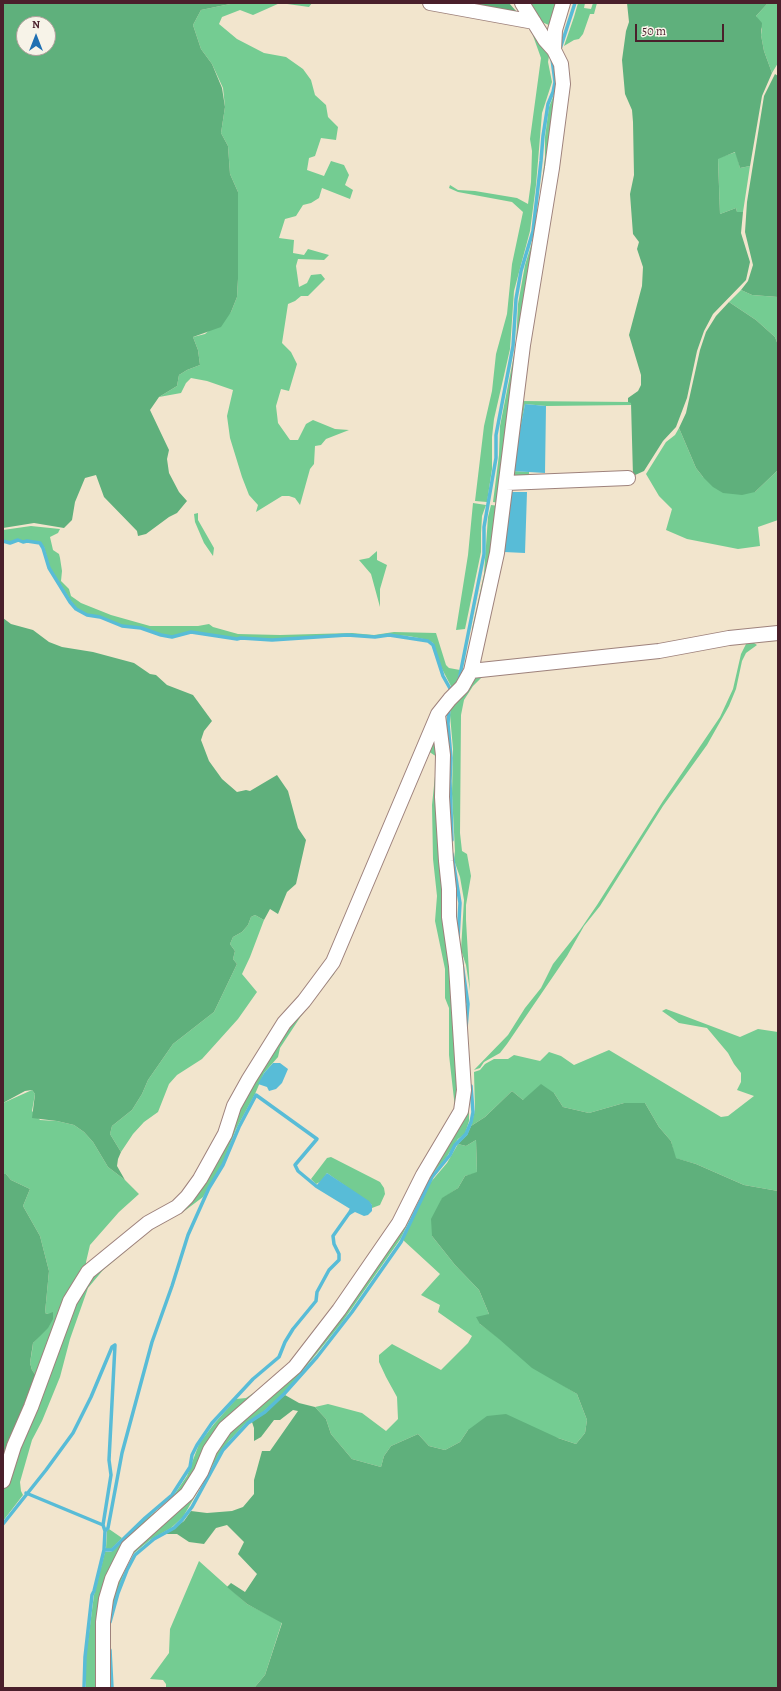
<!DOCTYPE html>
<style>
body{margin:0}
#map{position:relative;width:781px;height:1691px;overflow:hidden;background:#f2e5cd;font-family:Alegreya,serif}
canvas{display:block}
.frame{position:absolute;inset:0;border:4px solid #4a1f2b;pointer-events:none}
.north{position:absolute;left:16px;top:16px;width:40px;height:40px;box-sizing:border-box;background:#f7f3e8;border:1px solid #b29e9c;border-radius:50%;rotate:0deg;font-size:11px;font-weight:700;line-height:16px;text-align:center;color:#4a1f2b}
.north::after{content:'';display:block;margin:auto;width:14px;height:18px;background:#1f6fb2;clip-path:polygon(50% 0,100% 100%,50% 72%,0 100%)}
.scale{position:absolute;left:635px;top:24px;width:89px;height:18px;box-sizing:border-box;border:2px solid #4a1f2b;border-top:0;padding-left:5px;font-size:12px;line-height:14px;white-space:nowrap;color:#4a1f2b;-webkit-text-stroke:3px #f7f3e8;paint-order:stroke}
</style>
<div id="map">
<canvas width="781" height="1691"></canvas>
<div class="frame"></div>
<div class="north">N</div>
<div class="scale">50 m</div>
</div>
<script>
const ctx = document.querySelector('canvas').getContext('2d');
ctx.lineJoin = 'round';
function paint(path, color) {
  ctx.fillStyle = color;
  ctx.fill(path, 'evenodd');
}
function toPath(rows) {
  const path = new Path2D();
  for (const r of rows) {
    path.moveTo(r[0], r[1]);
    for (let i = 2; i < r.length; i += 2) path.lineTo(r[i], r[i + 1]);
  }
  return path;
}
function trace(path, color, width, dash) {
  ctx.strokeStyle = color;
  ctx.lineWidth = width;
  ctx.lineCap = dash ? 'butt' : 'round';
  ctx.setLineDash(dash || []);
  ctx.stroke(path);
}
const green = toPath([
 [235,3,312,3,309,7,280,3,253,15,240,10,222,17,219,24,237,39,264,53,286,57,303,69,311,80,315,95,326,105,328,117,338,127,336,140,321,138,315,156,309,158,307,170,324,176,331,161,344,165,349,175,345,185,353,190,350,199,322,188,319,198,311,203,303,205,296,216,285,219,279,238,294,240,293,253,304,255,308,249,329,255,324,260,298,259,296,266,299,287,307,283,311,275,321,274,325,279,308,296,301,296,295,301,288,304,282,343,291,352,297,364,289,391,281,389,276,406,278,423,290,440,298,440,306,424,313,420,335,429,349,430,326,439,321,445,315,446,314,464,310,469,300,505,295,498,289,496,282,496,256,512,258,505,249,495,242,477,230,438,227,416,233,390,207,381,191,378,186,383,181,393,159,397,177,386,179,375,187,370,200,365,198,350,193,337,205,334,231,312,237,297,238,279,238,192,230,174,228,146,221,133,225,107,223,88,212,64,201,49,193,25,201,10],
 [524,3,560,3,551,26,535,19],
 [578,3,585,3,584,8,591,9,593,3,597,3,594,14,590,14,583,34,579,39,574,40,564,46,574,17],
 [768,3,778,3,778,63,772,73,764,51,761,35,762,29,756,16],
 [531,30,549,56,548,62,552,82,542,113,536,185,530,231,514,291,510,349,494,419,492,437,492,469,487,502,475,501,484,426,492,391,496,354,507,314,512,264,523,212,512,202,458,192,449,188,450,185,458,190,475,191,517,198,528,204,531,182,532,151,530,139,541,58],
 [559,66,500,503,493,502,499,455,500,426,516,345,518,304,525,265,534,236,539,207,545,157,545,137,549,107,556,90],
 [736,152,740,168,750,166,743,212,737,212,736,208,720,214,718,158],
 [741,290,752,295,778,297,778,345,775,337,756,320,729,302],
 [519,401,631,402,631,405,546,406,525,404,513,471,529,472,529,475,511,475],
 [679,428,696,468,703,477,755,492,778,470,778,520,758,527,760,546,738,549,687,539,666,530,672,509,659,496,646,474,666,442,675,435],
 [473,503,486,505,482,516,481,533,481,552,465,629,456,630,468,555],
 [491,505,500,506,478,630,472,629,484,574,488,517],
 [198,513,198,520,214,548,213,556,204,543,195,522,194,514],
 [31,526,60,529,58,533,50,537,53,550,59,554,60,558,62,571,61,581,69,589,71,596,81,603,111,615,150,626,198,626,209,624,213,627,238,634,280,635,352,633,374,635,394,632,436,633,446,665,449,668,460,670,457,682,452,688,441,667,433,643,428,640,409,636,389,635,375,637,347,635,271,639,240,637,237,638,191,631,172,636,161,635,141,628,122,626,101,617,87,614,76,608,71,601,50,568,44,547,40,543,27,540,23,542,18,540,10,542,3,541,3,530],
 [377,551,377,560,387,565,380,589,380,607,371,574,359,560,369,558],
 [751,641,757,645,746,653,742,661,736,689,729,706,707,745,663,806,600,906,584,926,567,956,507,1044,500,1053,484,1062,480,1068,474,1070,508,1035,525,1008,541,988,553,964,580,930,597,905,663,801,720,717,733,689,741,654,746,644],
 [486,673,473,686,464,700,461,715,460,833,462,851,467,854,471,876,466,905,466,920,470,991,466,965,461,950,464,900,460,877,454,860,455,851,452,794,453,749,450,715,451,706,472,678],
 [431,745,436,745,439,748,439,796,442,863,445,885,446,926,453,960,460,1099,459,1109,420,1175,400,1216,401,1205,426,1156,455,1108,449,1055,449,1008,445,998,445,969,435,921,437,896,433,859,432,805,437,757,428,751],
 [255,915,264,920,250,957,242,974,257,992,238,1019,202,1059,177,1075,169,1084,158,1112,144,1122,133,1134,121,1152,110,1134,112,1126,132,1110,142,1094,148,1080,173,1044,214,1012,237,964,233,959,235,951,230,944,233,937,242,932,248,925,251,917],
 [343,951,334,974,301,1016,280,1048,278,1057,264,1073,255,1094,236,1129,223,1163,203,1197,183,1212,151,1230,103,1270,88,1288,70,1339,60,1377,42,1421,32,1440,20,1482,21,1491,23,1495,3,1521,3,1490,73,1301,92,1276,155,1223,175,1213,239,1109,269,1055],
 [666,1009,740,1037,758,1029,778,1032,778,1191,744,1185,696,1164,675,1158,671,1141,659,1127,645,1103,624,1103,589,1113,563,1107,554,1093,523,1100,512,1091,485,1117,471,1126,475,1110,474,1072,480,1070,485,1064,494,1059,508,1059,514,1055,540,1061,549,1052,561,1056,574,1065,609,1050,721,1117,728,1116,754,1096,737,1090,741,1082,741,1073,734,1064,728,1053,707,1028,679,1023,662,1011],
 [32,1090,35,1094,32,1111,40,1120,57,1121,74,1125,84,1132,93,1142,108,1167,125,1180,139,1194,119,1212,90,1245,86,1262,86,1274,39,1380,32,1370,30,1363,32,1351,33,1343,40,1335,48,1314,45,1313,49,1271,40,1236,23,1206,30,1189,11,1180,6,1174,3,1174,3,1103],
 [469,1108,469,1121,465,1134,458,1139,446,1158,429,1178,401,1238,343,1321,284,1394,263,1412,245,1424,229,1441,213,1465,183,1517,171,1528,150,1540,133,1554,126,1566,109,1619,108,1638,110,1688,104,1688,105,1621,121,1562,169,1513,212,1450,321,1336,462,1111],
 [476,1140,477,1173,465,1176,458,1188,442,1199,432,1236,455,1265,479,1290,489,1314,480,1324,561,1384,577,1394,587,1420,585,1433,576,1444,558,1438,468,1430,460,1442,445,1450,429,1446,418,1434,391,1446,384,1456,381,1467,352,1459,331,1434,326,1419,315,1407,328,1404,362,1413,386,1431,398,1419,397,1397,386,1377,379,1362,379,1355,392,1344,441,1370,468,1343,472,1336,438,1312,440,1305,421,1295,440,1274,403,1240,430,1183,447,1163,458,1144,466,1146],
 [331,1157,380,1182,384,1188,385,1194,380,1205,372,1208,372,1205,327,1173,322,1181,316,1184,311,1179,327,1158],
 [291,1368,254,1397,198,1473,118,1559,100,1688,86,1688,86,1656,94,1595,105,1552,111,1552,145,1519,161,1508,174,1495,187,1476,199,1444,214,1424,236,1399,246,1398],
 [109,1529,122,1538,111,1549,106,1549,107,1531],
 [199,1561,247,1604,282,1622,265,1675,254,1688,166,1688,166,1684,163,1680,150,1679,169,1653,170,1629]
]);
const forest = toPath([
 [3,3,235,3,201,10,193,25,201,49,212,64,222,88,225,107,221,133,228,146,230,174,238,192,238,279,237,297,231,312,221,327,193,337,198,350,200,365,187,370,179,375,177,386,159,397,150,410,169,450,167,459,169,473,179,492,187,501,177,513,169,517,146,534,138,536,137,531,104,497,96,475,85,478,75,502,72,520,64,528,34,523,3,528],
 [24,24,48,24,48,48,24,48],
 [444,3,509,3,523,19],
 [627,3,768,3,756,16,762,23,761,35,764,51,772,73,762,96,750,166,740,168,735,152,718,159,720,214,736,208,737,212,743,212,741,233,750,262,746,280,713,314,704,331,697,351,687,398,676,427,663,441,644,471,633,476,631,403,628,402,628,398,638,391,641,385,641,375,629,335,642,286,643,267,637,249,639,242,633,234,630,194,634,175,633,122,632,110,625,94,622,60,626,31,629,22],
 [775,74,778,76,778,297,752,295,741,290,748,281,753,265,745,232,747,202,764,96],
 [729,302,756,320,775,337,778,345,778,470,755,492,742,495,723,493,713,487,703,477,696,468,679,428,686,413,700,350,706,332,716,316],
 [3,618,11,624,33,630,49,642,62,647,93,652,134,663,150,674,156,675,167,685,193,695,212,721,204,731,201,740,209,761,222,779,237,792,246,790,250,791,277,775,288,791,298,828,306,840,296,884,287,892,278,914,270,909,264,920,255,915,251,917,248,925,242,932,233,937,230,944,235,951,233,959,237,964,214,1012,173,1044,148,1080,142,1094,132,1110,112,1126,110,1134,121,1152,118,1159,117,1166,125,1180,108,1167,93,1142,84,1132,74,1125,57,1121,32,1118,35,1094,32,1090,25,1091,3,1103],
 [541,1084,554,1093,563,1107,589,1113,624,1103,645,1103,659,1127,671,1141,676,1158,696,1164,744,1185,778,1191,778,1688,254,1688,265,1675,282,1623,247,1604,227,1587,231,1583,245,1592,257,1574,238,1554,244,1542,227,1525,216,1528,204,1544,189,1542,177,1534,166,1534,184,1521,191,1511,207,1513,232,1511,243,1507,254,1494,254,1480,262,1451,270,1451,298,1411,293,1410,280,1420,274,1420,261,1437,254,1441,254,1428,252,1422,285,1395,299,1403,315,1407,326,1419,331,1434,352,1459,381,1467,384,1456,391,1446,418,1434,429,1446,445,1450,460,1442,468,1430,487,1416,506,1414,558,1438,576,1444,585,1433,587,1420,577,1394,532,1368,499,1339,480,1324,476,1317,489,1314,479,1290,455,1265,432,1236,431,1219,442,1198,458,1188,465,1176,477,1172,476,1140,466,1146,458,1144,467,1135,471,1126,485,1117,512,1091,523,1100],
 [3,1174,6,1174,11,1180,30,1189,23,1206,40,1236,49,1271,45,1313,48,1314,53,1312,53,1319,48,1328,33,1343,30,1363,32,1370,39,1380,3,1476]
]);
const water = toPath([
 [525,404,546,406,545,473,512,471],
 [511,492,527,492,525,553,504,552],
 [273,1063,280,1063,288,1069,282,1083,276,1089,269,1091,267,1087,258,1084,264,1073],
 [327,1173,369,1201,372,1205,372,1211,368,1215,364,1216,355,1212,350,1215,351,1207,316,1186]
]);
const stream = toPath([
 [560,49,575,3],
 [3,541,10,543,18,540,23,542,27,541,40,543,43,548,49,568,70,602,76,609,87,615,100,617,122,626,141,628,161,635,172,637,191,632,237,639,241,638,272,640,347,635,375,637,389,635,428,641,433,645,443,676,452,692],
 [459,680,484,554,484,527,496,458,496,435,513,346,516,299,521,271,533,231,541,161,543,136,548,104,553,92,555,82,552,59],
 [449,708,448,724,451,758,450,781,452,840],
 [452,854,460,903,458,939],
 [461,957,468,1004,466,1028],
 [26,1493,103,1525],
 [3,1524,46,1470,73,1433,91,1397,112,1347,115,1345],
 [105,1531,103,1525,111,1475,109,1460,115,1345],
 [110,1622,118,1593,127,1570,135,1555,154,1539,174,1528,182,1520,192,1507,223,1450,248,1423,265,1412,284,1394,317,1357,352,1312,401,1242,432,1177,450,1155,455,1145,466,1134,471,1122,473,1112,471,1086],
 [110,1650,112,1688],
 [84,1688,85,1657,92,1595,94,1591,104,1550,105,1531,108,1528,122,1453,152,1342,172,1286,188,1235,209,1188,223,1165,239,1127,256,1095,317,1139,295,1165,298,1171,316,1186,352,1208,350,1212,333,1236,334,1244,339,1254,339,1260,329,1270,317,1292,316,1301,293,1329,285,1342,279,1357,253,1379,212,1423,197,1445,192,1455,190,1467,172,1495,145,1518,112,1550,104,1550]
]);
const minor = toPath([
 [430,3,534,22],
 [522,3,545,40,554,50],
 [506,483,628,478],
 [471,671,659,651,729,638,778,633],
 [3,1481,14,1446,31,1407,70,1301,88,1272,148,1223,177,1207,187,1197,200,1179,225,1134,234,1106,249,1079,284,1023,304,1001,333,962,438,714,450,699,462,687,471,671,497,553,523,345,552,168,563,84,561,64,554,50,555,30,563,3],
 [103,1688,103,1622,106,1599,112,1579,128,1547,187,1494,201,1472,210,1450,225,1428,295,1367,339,1310,399,1223,423,1175,461,1111,464,1090,456,966,449,917,449,889,446,861,442,797,443,755,438,715]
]);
paint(green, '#74cc92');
paint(forest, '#5fb07c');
paint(water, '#58bcd7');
trace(stream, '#58bcd7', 3.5);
trace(minor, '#9e827c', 16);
trace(minor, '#fff', 14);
</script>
